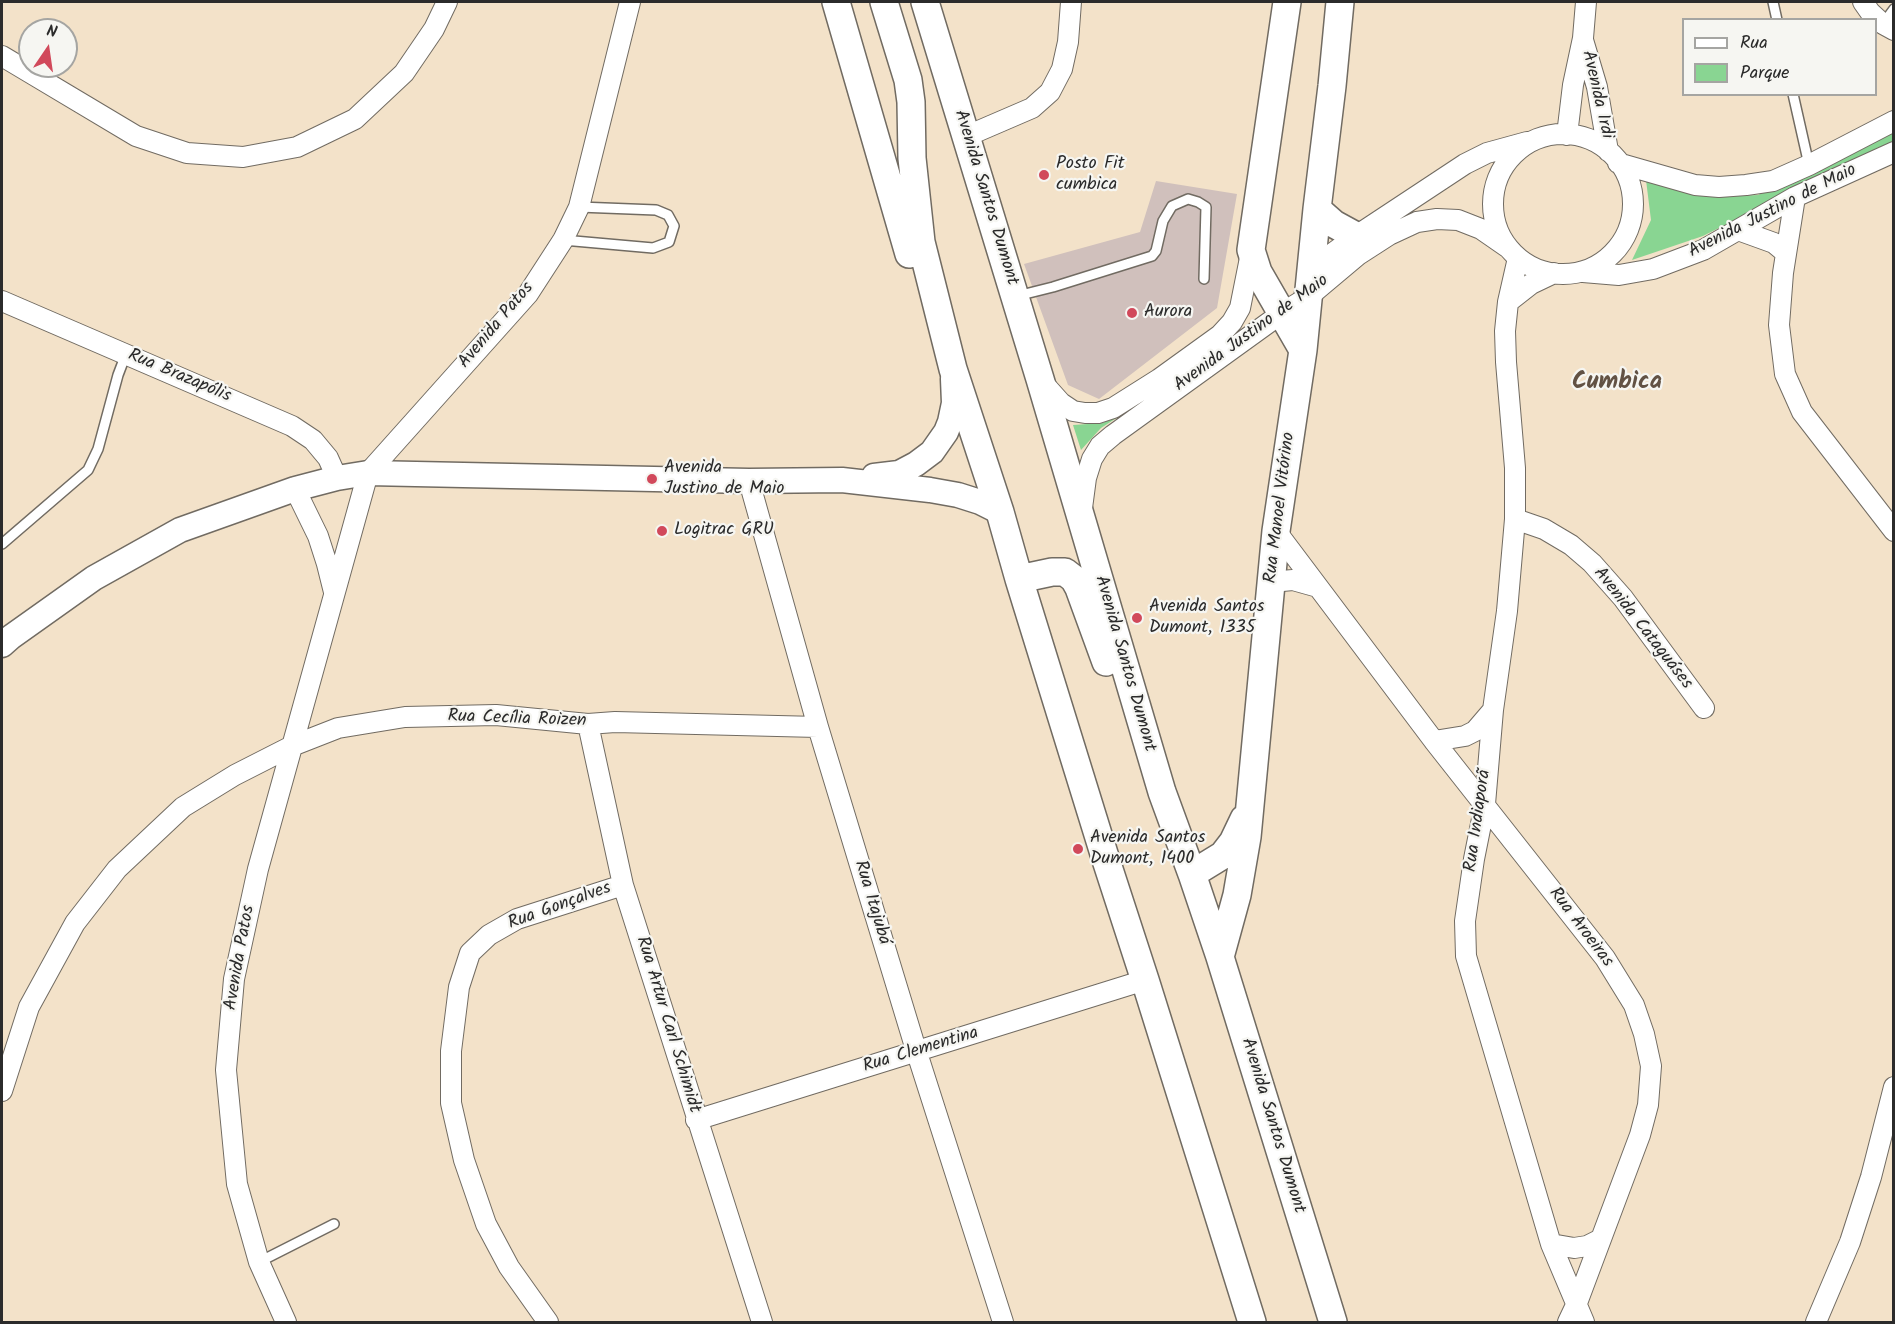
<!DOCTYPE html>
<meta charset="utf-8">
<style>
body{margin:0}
#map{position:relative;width:1895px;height:1324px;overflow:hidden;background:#f3e2c9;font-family:Kalam,sans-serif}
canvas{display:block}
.frame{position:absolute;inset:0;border:3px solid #2b2b2b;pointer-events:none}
.legend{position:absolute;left:1682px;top:18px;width:195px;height:78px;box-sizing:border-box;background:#f6f6f2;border:2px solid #a5a5a2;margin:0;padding:8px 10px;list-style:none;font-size:18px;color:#2b2b2b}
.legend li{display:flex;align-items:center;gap:12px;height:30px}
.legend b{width:30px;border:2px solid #a5a5a2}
.north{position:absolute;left:18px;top:18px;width:60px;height:60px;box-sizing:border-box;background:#f6f6f2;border:2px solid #a5a5a2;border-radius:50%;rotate:13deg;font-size:16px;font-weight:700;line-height:24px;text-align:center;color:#2b2b2b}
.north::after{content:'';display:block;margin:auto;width:21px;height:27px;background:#d1495b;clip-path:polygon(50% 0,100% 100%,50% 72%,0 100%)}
</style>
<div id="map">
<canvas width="1895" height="1324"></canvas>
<div class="frame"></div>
<ul class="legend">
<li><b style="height:8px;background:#fff"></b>Rua</li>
<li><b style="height:16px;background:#89d592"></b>Parque</li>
</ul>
<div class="north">N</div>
</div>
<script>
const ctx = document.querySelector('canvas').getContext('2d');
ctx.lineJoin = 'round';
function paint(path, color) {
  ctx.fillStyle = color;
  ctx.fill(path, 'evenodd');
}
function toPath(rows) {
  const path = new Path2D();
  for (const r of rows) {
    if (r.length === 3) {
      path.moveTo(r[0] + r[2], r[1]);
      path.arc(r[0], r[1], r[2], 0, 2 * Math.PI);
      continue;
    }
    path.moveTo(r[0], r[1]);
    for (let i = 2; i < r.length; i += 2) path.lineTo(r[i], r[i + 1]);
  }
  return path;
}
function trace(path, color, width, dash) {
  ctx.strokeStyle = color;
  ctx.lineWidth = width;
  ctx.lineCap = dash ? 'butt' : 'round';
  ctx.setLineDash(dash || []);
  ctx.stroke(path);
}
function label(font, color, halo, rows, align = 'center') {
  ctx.font = font + ' Kalam,sans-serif';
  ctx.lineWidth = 4.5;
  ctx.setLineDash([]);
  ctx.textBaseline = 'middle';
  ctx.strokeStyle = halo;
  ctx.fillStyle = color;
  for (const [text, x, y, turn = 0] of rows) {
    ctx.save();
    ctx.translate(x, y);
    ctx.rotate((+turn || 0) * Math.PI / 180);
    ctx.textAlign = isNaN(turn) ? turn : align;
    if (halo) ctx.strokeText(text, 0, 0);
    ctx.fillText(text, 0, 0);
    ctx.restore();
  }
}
const industrial = toPath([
 [1156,181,1237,194,1217,308,1099,399,1068,385,1024,264,1140,232]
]);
const green = toPath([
 [1893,127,1893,141,1703,236,1632,260,1651,220,1646,180,1715,197,1758,195],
 [1140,403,1101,428,1081,450,1073,425,1103,423]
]);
const service = toPath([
 [1773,2,1777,20],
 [1883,24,1894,9],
 [1793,94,1809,165],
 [563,240,653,248,669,242,674,226,668,215,656,210,579,207],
 [1017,296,1053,287,1152,256,1156,251,1163,221,1172,206,1188,199,1198,202,1206,207,1204,279],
 [2,544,88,470,98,449,118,375,126,354],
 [259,1262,334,1224]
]);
const minor = toPath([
 [1863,2,1870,12,1883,24,1894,30],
 [1583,40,1597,87,1608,151],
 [2,56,136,136,187,153,243,157,297,147,355,119,404,73,434,29,447,2],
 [1563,204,70],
 [1567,135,1573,85,1583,38,1586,2],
 [967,136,1032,108,1050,92,1062,69,1068,42,1071,2],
 [1618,163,1695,185,1719,187,1746,185,1773,181,1809,165,1894,121],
 [1795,197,1783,273,1779,325,1785,374,1802,412,1894,531],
 [1738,230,1774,243,1786,253],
 [1518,258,1508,302,1505,331,1506,362,1515,468,1515,519,1507,611,1493,710,1485,804,1474,859,1465,921,1466,956,1551,1244,1584,1322],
 [1311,269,1356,236,1465,164,1487,153,1527,142],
 [1583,272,1619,275,1653,269,1703,250,1795,197,1894,152],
 [2,301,292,426,313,440,328,458,337,478],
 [1508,302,1531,284,1554,273],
 [1044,384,1061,403,1073,411,1085,413,1098,413,1113,408,1159,379,1220,335,1232,322,1240,308,1251,253],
 [749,481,818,727,917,1053,1003,1322],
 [295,489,318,536,327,564,334,592],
 [1082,508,1086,478,1092,459,1100,446,1113,435,1282,313,1308,297,1358,255,1389,235,1417,222,1437,219,1458,220,1481,229,1507,247],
 [1515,519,1544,529,1571,545,1592,563,1623,598,1704,708],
 [1276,531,1434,741,1605,958,1634,1005,1644,1034,1651,1066,1648,1105,1640,1135,1577,1303,1568,1322],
 [1271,582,1293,580,1318,587],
 [588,724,623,885,762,1322],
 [1434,741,1465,736,1475,731,1493,710],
 [2,1091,29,1007,75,923,117,869,183,807,235,775,292,746,338,728,405,717,496,715,588,724,615,722,818,727],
 [696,1120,1145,980],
 [1551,1244,1574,1248,1587,1246,1601,1239],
 [286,1322,259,1262,237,1184,226,1070,234,979,258,869,368,473,528,294,563,240,579,207,630,2],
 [548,1322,509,1267,486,1224,464,1160,451,1103,451,1051,459,987,470,953,489,935,517,919,623,885],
 [1816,1322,1850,1242,1871,1177,1894,1087]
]);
const tertiary = toPath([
 [874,476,899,473,916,464,932,452,946,432,950,422,954,403,953,379],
 [2,645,11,637,94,578,180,530,295,489,337,478,368,473,749,481,842,480,930,490,958,495,980,502,1000,512]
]);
const secondary = toPath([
 [836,2,909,254],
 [884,2,908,80,911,102,912,158,921,242,953,369,1000,512,1019,579,1105,857,1145,980,1252,1322],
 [925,2,1040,379,1162,792,1192,874,1220,957,1333,1322],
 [1287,2,1251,250,1258,272,1303,350],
 [1317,209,1334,224,1356,236],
 [1019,579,1052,572,1065,572,1074,579,1079,588,1106,662],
 [1192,874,1223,855,1233,842,1244,819],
 [1220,957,1237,895,1247,837,1276,531,1303,350,1317,209,1332,86,1340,2]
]);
const markers = [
 [1044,175,6,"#d1495b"],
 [1132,313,6,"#d1495b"],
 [652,479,6,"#d1495b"],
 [662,531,6,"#d1495b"],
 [1137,618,6,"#d1495b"],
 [1078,849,6,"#d1495b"]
];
const streetNames = [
 ["Avenida Irdi",1596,95,77],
 ["Avenida Santos Dumont",985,198,73],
 ["Avenida Justino de Maio",1773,212,-27],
 ["Avenida Patos",497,326,-50],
 ["Avenida Justino de Maio",1252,334,-36],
 ["Rua Brazapólis",179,377,23],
 ["Rua Manoel Vitórino",1281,508,-83],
 ["Avenida Cataguáses",1642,629,52],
 ["Avenida Santos Dumont",1124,664,74],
 ["Rua Cecília Roizen",517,720,2],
 ["Rua Indiaporã",1479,821,-82],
 ["Rua Itajubá",871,903,73],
 ["Rua Gonçalves",560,907,-20],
 ["Rua Aroeiras",1580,928,53],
 ["Avenida Patos",241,958,-80],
 ["Rua Artur Carl Schimidt",667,1025,73],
 ["Rua Clementina",921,1051,-17],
 ["Avenida Santos Dumont",1272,1126,73]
];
const poiNames = [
 ["Posto Fit",1056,165],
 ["cumbica",1056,186],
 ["Aurora",1144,313],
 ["Avenida",664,469],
 ["Justino de Maio",664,490],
 ["Logitrac GRU",674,531],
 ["Avenida Santos",1149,608],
 ["Dumont, 1335",1149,629],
 ["Avenida Santos",1090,839],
 ["Dumont, 1400",1090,860]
];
const districtNames = [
 ["Cumbica",1617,384]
];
paint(industrial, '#d0c0bc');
paint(green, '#89d592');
trace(service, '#716b62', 12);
trace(minor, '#716b62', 22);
trace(tertiary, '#716b62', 27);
trace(secondary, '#716b62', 30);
trace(service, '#fff', 9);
trace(minor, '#fff', 20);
trace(tertiary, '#fff', 24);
trace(secondary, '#fff', 27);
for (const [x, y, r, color] of markers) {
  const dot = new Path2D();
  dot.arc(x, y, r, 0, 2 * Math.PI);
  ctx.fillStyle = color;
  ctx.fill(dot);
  trace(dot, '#f6f6f2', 2);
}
label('18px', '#2b2b2b', '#f6f6f2', streetNames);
label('18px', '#2b2b2b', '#f6f6f2', poiNames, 'left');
label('bold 24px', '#625244', '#f6f6f2', districtNames);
</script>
